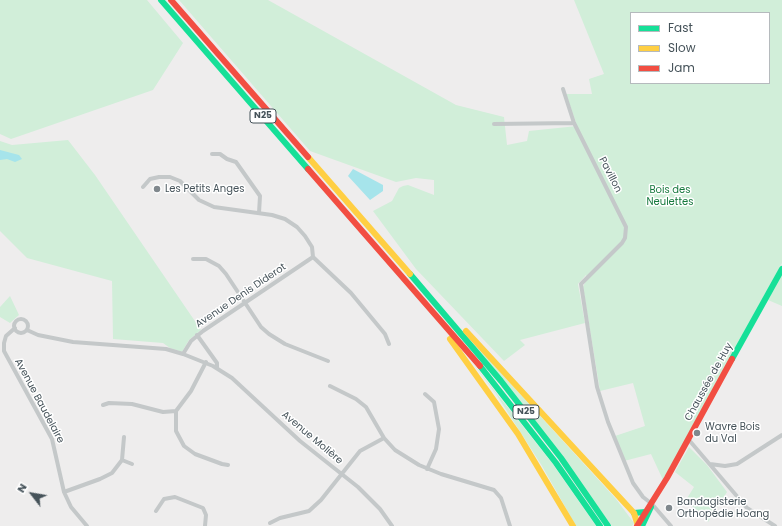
<!DOCTYPE html>
<meta charset="utf-8">
<style>
body{margin:0}
#map{position:relative;width:782px;height:526px;overflow:hidden;background:#eeeded;font-family:Poppins,sans-serif}
canvas{display:block}
.legend{position:absolute;left:630px;top:12px;width:140px;height:72px;box-sizing:border-box;background:#fff;border:1px solid #b5babd;margin:0;padding:5px 7px;list-style:none;font-size:12px;color:#455259}
.legend li{display:flex;align-items:center;gap:8px;height:20px}
.legend b{width:20px;border:1px solid #b5babd}
.north{position:absolute;left:12px;top:474px;width:40px;height:40px;-webkit-text-stroke:3px #fff;paint-order:stroke;rotate:301deg;font-size:11px;font-weight:700;line-height:16px;text-align:center;color:#455259}
.north::after{content:'';display:block;margin:auto;width:14px;height:18px;background:#455259;clip-path:polygon(50% 0,100% 100%,50% 72%,0 100%)}
</style>
<div id="map">
<canvas width="782" height="526"></canvas>
<ul class="legend">
<li><b style="height:5px;background:#16e098"></b>Fast</li>
<li><b style="height:5px;background:#ffcf43"></b>Slow</li>
<li><b style="height:5px;background:#f24e42"></b>Jam</li>
</ul>
<div class="north">N</div>
</div>
<script>
const ctx = document.querySelector('canvas').getContext('2d');
ctx.lineJoin = 'round';
function paint(path, color) {
  ctx.fillStyle = color;
  ctx.fill(path, 'evenodd');
}
function toPath(rows) {
  const path = new Path2D();
  for (const r of rows) {
    if (r.length === 3) {
      path.moveTo(r[0] + r[2], r[1]);
      path.arc(r[0], r[1], r[2], 0, 2 * Math.PI);
      continue;
    }
    path.moveTo(r[0], r[1]);
    for (let i = 2; i < r.length; i += 2) path.lineTo(r[i], r[i + 1]);
  }
  return path;
}
function trace(path, color, width, dash) {
  ctx.strokeStyle = color;
  ctx.lineWidth = width;
  ctx.lineCap = dash ? 'butt' : 'round';
  ctx.setLineDash(dash || []);
  ctx.stroke(path);
}
function label(font, color, halo, rows, align = 'center') {
  ctx.font = font + ' Poppins,sans-serif';
  ctx.lineWidth = 3;
  ctx.setLineDash([]);
  ctx.textBaseline = 'middle';
  ctx.strokeStyle = halo;
  ctx.fillStyle = color;
  for (const [text, x, y, turn = 0] of rows) {
    ctx.save();
    ctx.translate(x, y);
    ctx.rotate((+turn || 0) * Math.PI / 180);
    ctx.textAlign = isNaN(turn) ? turn : align;
    if (halo) ctx.strokeText(text, 0, 0);
    ctx.fillText(text, 0, 0);
    ctx.restore();
  }
}
const green = toPath([
 [0,0,147,0,183,43,153,90,11,139,0,134],
 [179,0,268,0,456,105,504,117,507,145,527,141,529,131,577,126,566,94,592,94,589,79,604,74,574,0,782,0,782,263,663,480,651,454,624,461,615,436,645,426,633,383,600,391,583,287,587,278,586,275,578,284,585,323,520,340,525,345,504,361,416,269,373,211,392,201,399,188,403,186,408,185,434,195,434,180,416,178,396,182,310,151],
 [631,13,769,13,769,83,631,83],
 [68,140,95,175,201,330,189,340,182,352,170,348,163,343,113,339,112,281,27,258,0,231,0,141,12,145],
 [782,275,782,306,768,300],
 [10,296,19,315,10,323,0,317,0,307],
 [468,337,616,499,634,523,632,526,612,526],
 [471,361,552,463,596,526,576,526,542,466,496,394],
 [689,447,707,465,727,492,708,522,686,500,694,487,675,472]
]);
const water = toPath([
 [0,150,19,155,22,159,15,162,7,159,0,160],
 [353,169,383,185,383,191,370,200,348,176]
]);
const street = toPath([
 [563,89,574,123,626,227,625,238,622,243,581,284,597,387,608,422,633,483,643,497,652,504,671,526],
 [494,124,574,123],
 [212,154,220,154,227,159,236,162,260,196,259,213],
 [143,187,150,179,159,177,170,177,180,181,199,200,214,207,272,215,285,219,297,227,305,236,312,247,313,257],
 [313,257,351,293,385,334,389,344],
 [193,259,206,259,219,266,226,274,261,327,269,334,285,344,328,361],
 [21,326,7],
 [15,328,6,336,4,343,4,351,52,439,64,492,71,507,87,526],
 [27,330,38,335,73,342,166,349,183,354,213,366,232,378,300,441,358,487,380,509,392,526],
 [197,335,217,363,217,368],
 [183,354,191,341,203,331,313,257],
 [330,386,356,399,366,407,384,438],
 [425,394,434,402,439,429,436,449,427,469],
 [103,405,109,403,132,404,163,412,176,411,191,391,206,362],
 [176,411,176,431,184,446,195,454,222,464,228,465],
 [689,440,747,508,775,526],
 [122,460,132,464],
 [710,464,725,466,737,464,782,435],
 [64,492,100,479,112,473,122,460,124,437],
 [156,511,164,499,175,497,203,508,206,515,205,526],
 [270,523,280,518,309,511,321,500,360,451,384,438,395,450,419,465,441,474,494,490,501,498,510,526]
]);
const fast = toPath([
 [161,0,308,169],
 [410,274,501,381,561,458,608,526],
 [732,359,782,269],
 [480,366,556,463,600,526],
 [634,513,645,512],
 [642,526,651,507]
]);
const slow = toPath([
 [308,157,410,274],
 [466,331,634,513,638,526],
 [450,339,518,434,573,526]
]);
const jam = toPath([
 [171,0,308,157],
 [308,169,480,366],
 [637,526,667,478,732,359]
]);
const markers = [
 [157,189,4,"#80888d"],
 [697,433,4,"#80888d"],
 [669,508,4,"#80888d"]
];
const shields = [
 [263,116,26],
 [526,412,26]
];
const shieldNames = [
 ["N25",263,116],
 ["N25",526,412]
];
const streetNames = [
 ["Pavillon",610,175,63],
 ["Avenue Denis Diderot",241,296,-34],
 ["Chaussée de Huy",709,382,-61],
 ["Avenue Baudelaire",39,401,62],
 ["Avenue Molière",312,438,40]
];
const poiNames = [
 ["Les Petits Anges",165,189],
 ["Wavre Bois",705,427],
 ["du Val",705,439],
 ["Bandagisterie",677,502],
 ["Orthopédie Hoang",677,514]
];
const parkNames = [
 ["Bois des",670,190],
 ["Neulettes",670,202]
];
paint(green, '#d1eed9');
paint(water, '#a6e4eb');
trace(street, '#c4c8c9', 4);
trace(fast, '#16e098', 6);
trace(slow, '#ffcf43', 6);
trace(jam, '#f24e42', 6);
for (const [x, y, r, color] of markers) {
  const dot = new Path2D();
  dot.arc(x, y, r, 0, 2 * Math.PI);
  ctx.fillStyle = color;
  ctx.fill(dot);
  trace(dot, '#fff', 1.5);
}
for (const [x, y, w] of shields) {
  const box = new Path2D();
  box.roundRect(x - w / 2, y - 7, w, 14, 3);
  ctx.fillStyle = '#fff';
  ctx.fill(box);
  trace(box, '#455259', 1);
}
label('bold 9px', '#455259', null, shieldNames);
label('10px', '#455259', '#fff', streetNames);
label('10px', '#455259', '#fff', poiNames, 'left');
label('10px', '#17793e', '#fff', parkNames);
</script>
